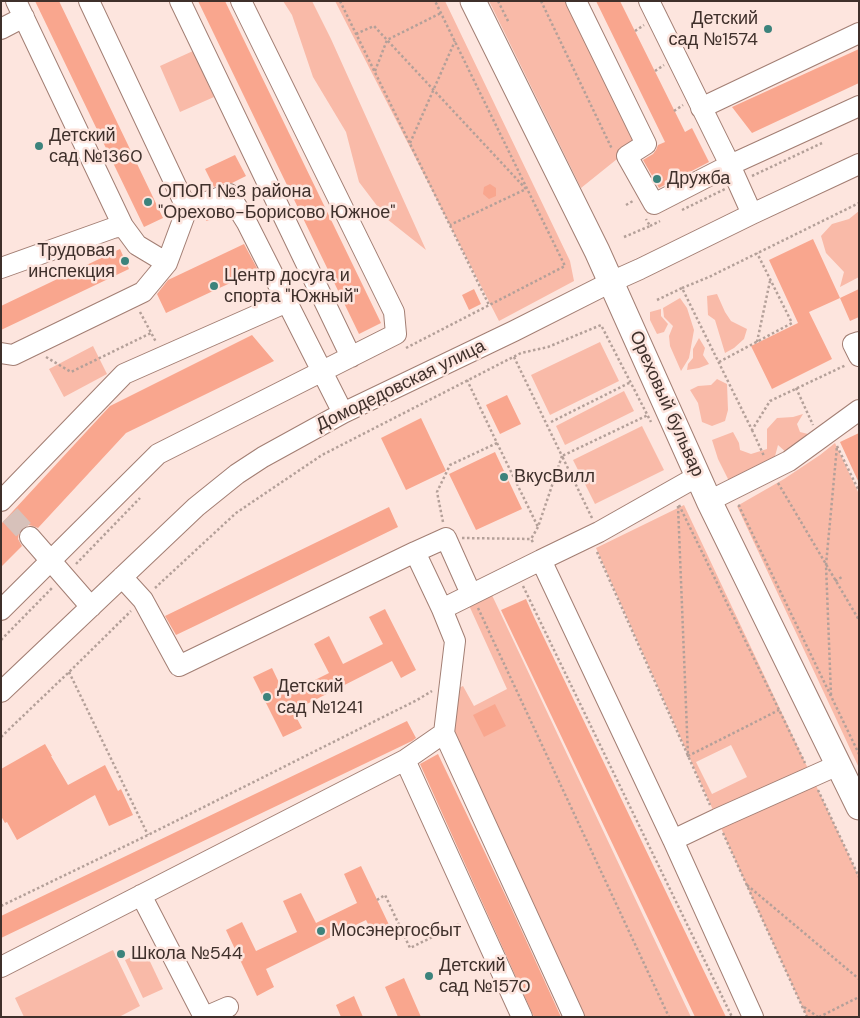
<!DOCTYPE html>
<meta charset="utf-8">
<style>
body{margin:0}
#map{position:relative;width:860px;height:1018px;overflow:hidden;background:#fde5de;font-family:"DM Sans",sans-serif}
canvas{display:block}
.frame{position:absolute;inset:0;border:2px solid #3f302b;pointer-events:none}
</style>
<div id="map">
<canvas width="860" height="1018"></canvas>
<div class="frame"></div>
</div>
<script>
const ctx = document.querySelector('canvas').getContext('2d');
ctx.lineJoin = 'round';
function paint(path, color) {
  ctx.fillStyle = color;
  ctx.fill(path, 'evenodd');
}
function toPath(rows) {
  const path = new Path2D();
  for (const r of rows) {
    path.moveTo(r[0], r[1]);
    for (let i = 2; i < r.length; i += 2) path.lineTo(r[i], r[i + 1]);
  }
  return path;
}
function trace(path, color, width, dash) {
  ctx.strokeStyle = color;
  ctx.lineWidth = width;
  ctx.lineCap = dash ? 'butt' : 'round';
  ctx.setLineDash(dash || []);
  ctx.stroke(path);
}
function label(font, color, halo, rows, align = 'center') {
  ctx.font = font + ' "DM Sans",sans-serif';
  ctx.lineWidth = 5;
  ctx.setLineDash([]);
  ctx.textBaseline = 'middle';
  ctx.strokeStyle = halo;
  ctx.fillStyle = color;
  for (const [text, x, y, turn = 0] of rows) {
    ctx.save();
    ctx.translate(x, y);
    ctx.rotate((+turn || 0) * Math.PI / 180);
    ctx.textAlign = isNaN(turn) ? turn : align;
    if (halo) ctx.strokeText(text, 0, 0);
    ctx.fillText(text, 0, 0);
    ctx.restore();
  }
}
const green = toPath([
 [283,1,312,1,331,39,426,250,387,219,359,182,346,132,313,77,292,15],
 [335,1,445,1,570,261,574,281,499,321],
 [489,1,588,1,653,137,632,147,581,188],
 [193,51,214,97,180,112,160,66],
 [859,211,859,277,840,287,844,272,826,253,821,236,832,224,849,219],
 [717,294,725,312,731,321,747,329,744,339,734,348,725,353,715,320,708,315,707,296],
 [680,298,687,308,694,330,689,358,681,371,670,346,669,336,673,326,664,317,663,308],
 [661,309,661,316,668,324,664,332,657,334,650,320,650,312],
 [699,338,705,348,703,355,709,364,699,368,687,370,688,364,693,358,693,349],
 [600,342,619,381,550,415,531,375],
 [93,346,107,374,64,397,49,369],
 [717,379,727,384,728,410,725,421,712,426,702,422,698,403,690,390,698,386,711,385],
 [624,391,634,411,565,445,556,426],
 [803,414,797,424,800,432,808,434,796,449,788,454,778,445,774,460,740,480,728,479,718,459,712,440,733,432,739,443,740,450,751,454,767,449,767,429,777,418,793,417],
 [642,426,664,470,595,504,573,460],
 [835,443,859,494,859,768,737,506,784,479,820,455],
 [684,505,859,877,859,1017,807,1017,746,884,596,548],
 [731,745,747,777,712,794,696,762],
 [490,591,691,1017,580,1017,448,733,452,691,463,686,474,706,507,689,467,601],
 [113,950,140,1006,119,1017,24,1017,15,998],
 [145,951,163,989,143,998,125,960]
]);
const building = toPath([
 [35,1,59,1,163,218,144,227],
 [198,1,225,1,381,323,359,334],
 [596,1,620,1,685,132,692,128,709,162,659,188,643,160,653,154,656,150,658,145,665,142],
 [859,49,859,83,752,133,732,107],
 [235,155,246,176,232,183,225,183,214,187,205,169],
 [490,184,496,188,496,196,489,199,483,194,484,187],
 [217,211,219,217,206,221,205,215],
 [813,239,840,298,809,312,832,359,772,389,751,346,798,323,769,260],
 [244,244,258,270,166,313,157,294,168,280],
 [120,249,129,269,1,330,1,306],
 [474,289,481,304,469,310,462,295],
 [859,289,859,317,850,321,840,298],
 [252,335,274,361,126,433,38,528,33,526,28,525,22,528,19,533,18,539,22,546,1,567,1,524,110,406],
 [507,395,521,424,500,434,486,405],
 [421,418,446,471,406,490,381,438],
 [859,433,859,483,840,442],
 [495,452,522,509,476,530,449,474],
 [389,507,398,527,199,624,176,635,165,616],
 [526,599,534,617,726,1017,695,1017,501,610],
 [385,609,416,670,401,678,392,661,293,711,302,728,283,737,253,677,272,668,285,695,329,673,314,644,329,636,343,664,383,644,369,617],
 [495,704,506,726,484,737,473,715],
 [407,721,416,738,412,741,1,938,1,916],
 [45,744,52,756,51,756,68,785,105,765,118,791,121,789,133,815,109,826,95,795,17,840,7,822,5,823,1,816,1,769],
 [438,754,509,903,561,1017,534,1017,533,1015,420,764],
 [361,866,391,929,374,936,366,920,266,969,274,987,257,996,226,930,242,922,256,951,297,932,283,901,301,893,316,923,357,903,344,874],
 [404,978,421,1017,398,1017,385,987],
 [354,996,363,1017,341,1017,336,1005]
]);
const minorTunnel = toPath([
 [10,515,30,537]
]);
const path = toPath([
 [340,1,489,305],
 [498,1,509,23],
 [541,1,612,149],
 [635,31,644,25],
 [356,34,374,26,526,189,450,225],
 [375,71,387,40,441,13],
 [655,71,664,65],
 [674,111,683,105],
 [410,143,455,41],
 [752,176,822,143],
 [626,205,633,201],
 [682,210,725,189],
 [650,226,660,221],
 [624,237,650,226,646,219],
 [682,288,709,277,859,203],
 [657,300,682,288,752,430,770,401,846,365],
 [140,312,156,342],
 [757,342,770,281],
 [406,348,565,266,435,1],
 [46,357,71,372,151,333],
 [514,357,562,456,538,527,531,539,534,544],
 [719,362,792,323,757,253],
 [796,388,813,425],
 [551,422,631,382],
 [752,430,764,456],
 [497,443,538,527],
 [837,446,859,491],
 [778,483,859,620],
 [679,505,805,763],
 [740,505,739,506,859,754],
 [678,506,688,756,779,710],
 [592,518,562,456,648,415],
 [443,522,437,492,450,465,497,443,467,380],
 [462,538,531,539],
 [597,552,710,805],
 [76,564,140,498],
 [835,581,842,577],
 [523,586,732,1017],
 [155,588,236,513,322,455,521,353,548,347,601,325,651,422],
 [478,608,669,1017],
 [1,640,53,587],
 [69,672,148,835],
 [831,695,826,565,837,446],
 [1,737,69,672,131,611],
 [818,790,859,877],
 [723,833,807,1017],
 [747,885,859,979],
 [377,900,385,895,410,948,461,923],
 [1,906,148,835,417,700,432,691],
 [804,1007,818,1017],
 [819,1017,859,997]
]);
const minor = toPath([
 [16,1,123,226],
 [89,1,187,209,229,194,247,223,343,413],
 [180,1,351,357],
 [576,1,646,144,627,156,654,204,730,165,752,214],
 [649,1,730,165,859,106],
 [1,29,24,17],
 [701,108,859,33],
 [1,268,113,228,123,226,137,245,167,263],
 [859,342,853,344,859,356],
 [1,353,13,355,143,292,167,263,187,209],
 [698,476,599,532,541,560,673,840,717,819,838,765],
 [1,501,124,374,287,302],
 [709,501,789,461,859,410],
 [30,537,91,607],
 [415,552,446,538,471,594],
 [122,577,143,600,179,666,415,552,442,609,541,560],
 [1,610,158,454,396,334,394,312,241,1],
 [1,692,196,507,237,474,263,457,343,413,514,331,611,282,640,269,752,214,859,164],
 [444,733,574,1017],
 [405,760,522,1017],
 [673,840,753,1017],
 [141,895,204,1017],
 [1,967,405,760,444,733,455,641,442,609],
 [205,1017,228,1007]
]);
const major = toPath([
 [473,1,597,251,709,501,859,807]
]);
const markers = [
 [768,29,5,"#3c837c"],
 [39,146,5,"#3c837c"],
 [657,179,5,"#3c837c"],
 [148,202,5,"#3c837c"],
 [125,261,5,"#3c837c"],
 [214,286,5,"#3c837c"],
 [504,477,5,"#3c837c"],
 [267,697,5,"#3c837c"],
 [321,931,5,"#3c837c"],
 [121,954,5,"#3c837c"],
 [429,976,5,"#3c837c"]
];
const poiNames = [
 ["Детский",758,19,"right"],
 ["сад №1574",758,40,"right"],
 ["Детский",49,136],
 ["сад №1360",49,157],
 ["Дружба",667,179],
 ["ОПОП №3 района",158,192],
 ["\"Орехово-Борисово Южное\"",158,213],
 ["Трудовая",115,251,"right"],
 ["инспекция",115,272,"right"],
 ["Центр досуга и",224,276],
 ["спорта \"Южный\"",224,297],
 ["ВкусВилл",514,477],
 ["Детский",277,687],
 ["сад №1241",277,708],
 ["Мосэнергосбыт",331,931],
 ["Школа №544",131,954],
 ["Детский",439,966],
 ["сад №1570",439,987]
];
const streetNames = [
 ["Домодедовская улица",401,386,-26],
 ["Ореховый бульвар",666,404,66]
];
paint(green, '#f9baa8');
paint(building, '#f9a68e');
trace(minorTunnel, '#d7c1ba', 20, [20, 10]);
trace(minor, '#a27e73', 22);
trace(major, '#a27e73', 27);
trace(path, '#b4a099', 2.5, [2.5, 2.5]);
trace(minor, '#fff', 20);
trace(major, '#fff', 25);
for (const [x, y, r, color] of markers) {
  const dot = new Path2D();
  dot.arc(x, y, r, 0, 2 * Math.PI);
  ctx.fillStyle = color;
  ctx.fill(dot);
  trace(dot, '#fde5de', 2);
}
label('18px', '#3f302b', '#fde5de', poiNames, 'left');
label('18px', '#3f302b', '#fde5de', streetNames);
</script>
